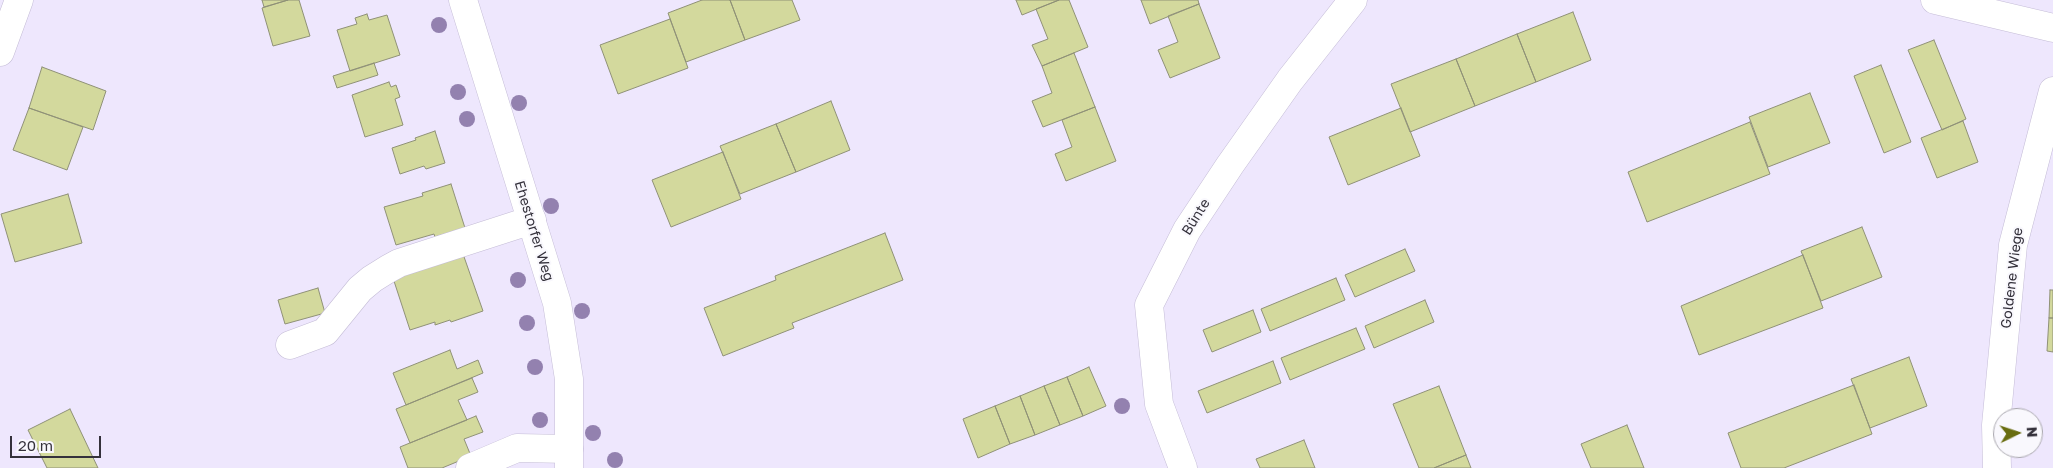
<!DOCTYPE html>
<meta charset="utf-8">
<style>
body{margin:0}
#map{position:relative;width:2053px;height:468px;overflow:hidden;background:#eee7fd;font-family:"Golos Text",sans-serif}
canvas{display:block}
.north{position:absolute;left:1993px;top:408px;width:50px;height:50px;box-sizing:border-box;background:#f9f8fd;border:1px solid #aaa8af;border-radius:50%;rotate:86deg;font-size:14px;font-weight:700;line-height:20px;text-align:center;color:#34313b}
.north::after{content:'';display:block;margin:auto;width:18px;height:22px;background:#696d10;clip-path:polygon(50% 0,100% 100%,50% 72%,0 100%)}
.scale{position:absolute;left:10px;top:436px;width:91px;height:22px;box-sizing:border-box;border:2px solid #34313b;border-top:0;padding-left:6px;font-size:15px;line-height:18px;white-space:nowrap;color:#34313b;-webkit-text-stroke:4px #f9f8fd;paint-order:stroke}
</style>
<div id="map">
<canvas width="2053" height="468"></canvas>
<div class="north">N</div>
<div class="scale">20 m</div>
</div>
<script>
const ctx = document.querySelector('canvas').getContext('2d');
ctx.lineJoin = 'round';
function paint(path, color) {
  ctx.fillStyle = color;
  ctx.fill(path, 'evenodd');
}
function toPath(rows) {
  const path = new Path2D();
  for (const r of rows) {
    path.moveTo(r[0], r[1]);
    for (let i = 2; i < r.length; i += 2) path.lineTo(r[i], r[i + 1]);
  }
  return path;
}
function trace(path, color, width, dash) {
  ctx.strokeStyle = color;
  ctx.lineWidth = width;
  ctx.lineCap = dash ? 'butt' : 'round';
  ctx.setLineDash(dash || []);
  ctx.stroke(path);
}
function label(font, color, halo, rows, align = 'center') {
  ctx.font = font + ' "Golos Text",sans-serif';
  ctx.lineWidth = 4;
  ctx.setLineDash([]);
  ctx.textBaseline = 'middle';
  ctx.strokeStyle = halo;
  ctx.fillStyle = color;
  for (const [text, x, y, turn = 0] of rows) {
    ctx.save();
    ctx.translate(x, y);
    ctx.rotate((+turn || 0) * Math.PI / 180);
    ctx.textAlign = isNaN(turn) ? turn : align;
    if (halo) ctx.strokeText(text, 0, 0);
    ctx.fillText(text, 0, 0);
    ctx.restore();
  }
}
const building = toPath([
 [262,0,288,0,264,7,262,0],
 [288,0,299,0,310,36,273,46,262,8,288,0],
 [702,0,730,0,745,40,686,62,668,13,702,0],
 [730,0,792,0,800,20,745,40,730,0],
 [1016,0,1059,0,1022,15,1016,0],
 [1059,0,1069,0,1088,47,1042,66,1032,45,1048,39,1036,9,1059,0],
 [1141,0,1198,0,1199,4,1150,24,1141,0],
 [1199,4,1220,58,1170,78,1158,50,1178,42,1168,16,1199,4],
 [1573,12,1591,60,1536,82,1517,34,1573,12],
 [367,14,369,20,387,15,400,55,350,71,337,30,357,24,355,18,367,14],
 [670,19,688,68,618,94,600,45,670,19],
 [1517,34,1536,82,1475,106,1456,59,1517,34],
 [1934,40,1966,119,1942,130,1908,50,1934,40],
 [1074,53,1095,107,1043,127,1032,101,1052,93,1042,66,1074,53],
 [1456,59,1475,106,1410,132,1391,84,1456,59],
 [374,63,378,75,337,88,333,76,374,63],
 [1881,65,1911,142,1884,153,1854,76,1881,65],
 [42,67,106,91,93,130,29,108,42,67],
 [389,82,391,87,396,85,400,97,395,99,403,125,365,137,352,95,389,82],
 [1810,93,1830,143,1768,167,1749,117,1810,93],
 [831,101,850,150,796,172,776,124,831,101],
 [1095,107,1116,161,1066,181,1055,154,1072,147,1062,120,1095,107],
 [29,108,83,127,67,170,13,150,29,108],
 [1401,108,1420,156,1348,185,1329,137,1401,108],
 [1963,121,1978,162,1937,178,1921,138,1963,121],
 [1750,122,1770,174,1647,222,1628,172,1750,122],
 [776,124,796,172,740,194,720,146,776,124],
 [435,131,445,163,426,169,424,166,400,174,392,148,416,140,415,138,435,131],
 [723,152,741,199,671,227,652,180,723,152],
 [451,184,465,228,435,237,434,234,396,245,384,207,423,196,422,193,451,184],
 [68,194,82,243,15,262,1,214,68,194],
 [1862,227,1882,277,1821,301,1801,251,1862,227],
 [885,233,903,280,792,323,794,328,723,356,704,308,776,280,775,276,885,233],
 [1405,249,1415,271,1355,297,1345,275,1405,249],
 [462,251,483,311,451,322,450,320,435,325,435,322,410,330,392,275,462,251],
 [1803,255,1823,308,1699,355,1681,306,1803,255],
 [1336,278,1345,300,1270,331,1261,309,1336,278],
 [318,288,325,313,285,324,278,300,318,288],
 [2050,290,2053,290,2053,318,2049,318,2050,290],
 [1425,300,1434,322,1374,348,1365,326,1425,300],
 [1253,310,1261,332,1212,352,1203,330,1253,310],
 [2049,318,2053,318,2053,352,2047,351,2049,318],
 [1356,328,1365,349,1290,380,1281,358,1356,328],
 [450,350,457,369,478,360,483,373,406,405,393,373,450,350],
 [1909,357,1927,406,1870,428,1851,379,1909,357],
 [1273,361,1281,383,1207,413,1198,391,1273,361],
 [1089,367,1106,406,1083,416,1067,377,1089,367],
 [1067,377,1083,416,1060,425,1044,386,1067,377],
 [472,378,478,392,458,400,467,420,410,443,396,409,472,378],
 [1854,385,1872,434,1784,468,1741,468,1728,433,1854,385],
 [1044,386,1060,425,1035,435,1020,396,1044,386],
 [1439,386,1466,455,1434,468,1419,468,1393,404,1439,386],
 [1020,396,1035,435,1010,444,995,406,1020,396],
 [995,406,1010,444,978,458,963,419,995,406],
 [70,409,98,468,47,468,28,430,70,409],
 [476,416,483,432,464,439,471,456,442,468,408,468,400,447,476,416],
 [1627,425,1644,468,1591,468,1581,444,1627,425],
 [1304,440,1315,468,1260,468,1256,459,1304,440],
 [1466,455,1471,468,1434,468,1466,455]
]);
const minor = toPath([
 [1935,0,2053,28],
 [0,52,19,0],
 [290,345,325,332,360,289,372,279,388,269,399,263,532,220],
 [470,468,517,448,569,449],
 [1183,468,1159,404,1149,305,1187,230,1230,165,1290,80,1353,0],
 [1997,468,1996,425,2013,245,2053,91]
]);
const major = toPath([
 [463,0,557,303,569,379,569,468]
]);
const trees = [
 [439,25],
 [458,92],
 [519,103],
 [467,119],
 [551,206],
 [518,280],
 [582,311],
 [527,323],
 [535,367],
 [1122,406],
 [540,420],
 [593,433],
 [615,460]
];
const streetNames = [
 ["Bünte",1196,217,-58],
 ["Ehestorfer Weg",534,231,73],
 ["Goldene Wiege",2012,278,-83]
];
paint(building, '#d3d99d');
trace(building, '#8f9177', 1);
trace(minor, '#c4bcd6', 29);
trace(major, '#c4bcd6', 29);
trace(minor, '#fff', 28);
trace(major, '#fff', 28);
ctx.fillStyle = '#9381af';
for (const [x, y] of trees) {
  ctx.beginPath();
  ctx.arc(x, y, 8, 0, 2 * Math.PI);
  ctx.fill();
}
label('14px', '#34313b', '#f9f8fd', streetNames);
</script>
